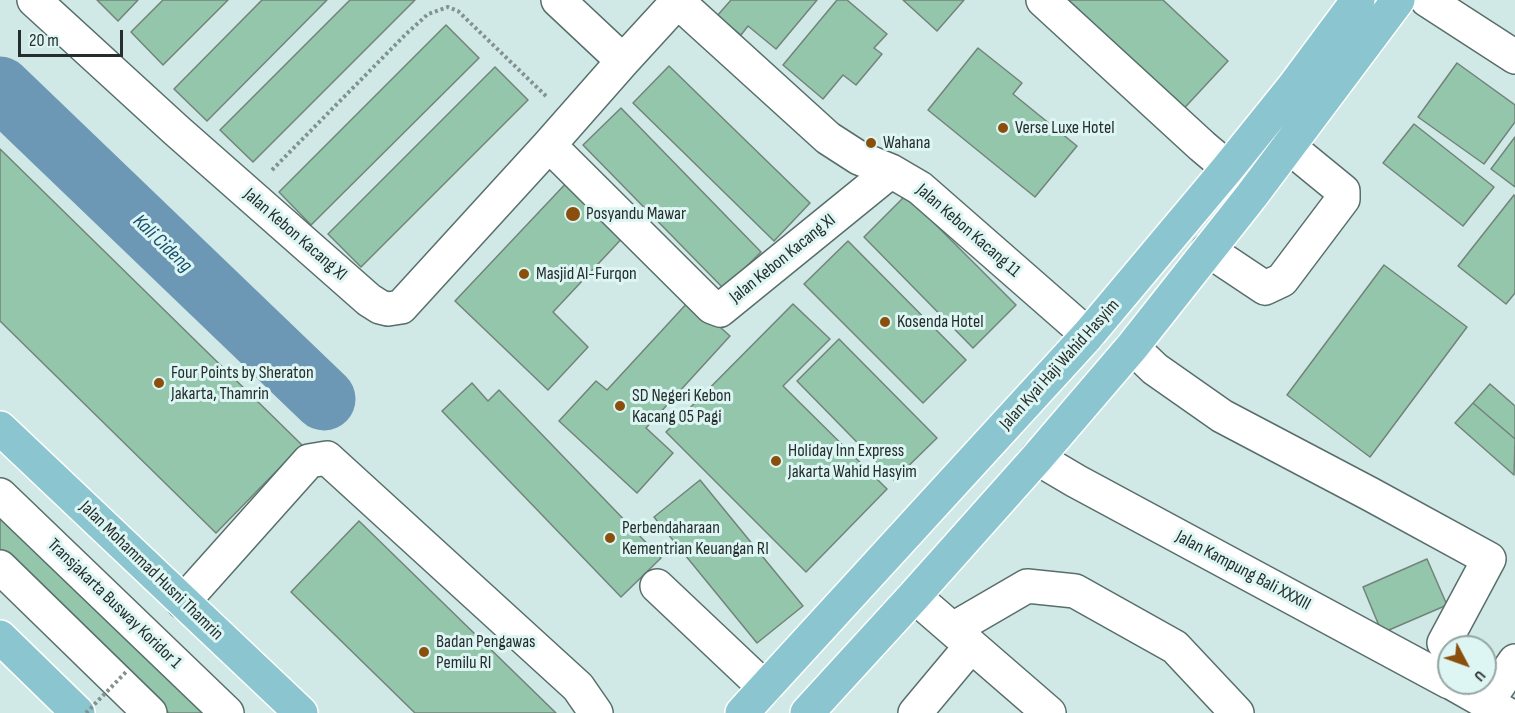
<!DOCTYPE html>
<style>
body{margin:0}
#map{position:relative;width:1515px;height:713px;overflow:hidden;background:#d1e9e6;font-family:"Sofia Sans Condensed",sans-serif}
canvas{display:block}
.north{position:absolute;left:1437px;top:635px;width:60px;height:60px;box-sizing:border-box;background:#def6f3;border:2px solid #94a6a4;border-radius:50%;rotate:131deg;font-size:16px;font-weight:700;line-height:24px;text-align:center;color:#252e2d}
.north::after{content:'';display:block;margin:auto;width:21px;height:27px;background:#8a4e0d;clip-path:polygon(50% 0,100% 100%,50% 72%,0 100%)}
.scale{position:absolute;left:18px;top:30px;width:105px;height:27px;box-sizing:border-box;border:3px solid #252e2d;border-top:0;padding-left:8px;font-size:18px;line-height:21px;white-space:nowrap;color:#252e2d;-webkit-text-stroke:4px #def6f3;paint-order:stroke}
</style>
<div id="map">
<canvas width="1515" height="713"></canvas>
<div class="north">U</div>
<div class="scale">20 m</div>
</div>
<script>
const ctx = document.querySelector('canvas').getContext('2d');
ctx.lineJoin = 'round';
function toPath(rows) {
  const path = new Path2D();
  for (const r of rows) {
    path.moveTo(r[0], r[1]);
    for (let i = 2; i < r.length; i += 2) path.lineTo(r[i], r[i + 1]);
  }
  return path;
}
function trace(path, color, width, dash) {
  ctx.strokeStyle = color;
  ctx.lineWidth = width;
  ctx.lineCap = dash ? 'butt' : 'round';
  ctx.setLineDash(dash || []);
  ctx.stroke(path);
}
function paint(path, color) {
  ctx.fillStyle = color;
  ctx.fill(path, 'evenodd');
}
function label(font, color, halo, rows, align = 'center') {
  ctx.font = font + ' "Sofia Sans Condensed",sans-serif';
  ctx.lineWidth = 6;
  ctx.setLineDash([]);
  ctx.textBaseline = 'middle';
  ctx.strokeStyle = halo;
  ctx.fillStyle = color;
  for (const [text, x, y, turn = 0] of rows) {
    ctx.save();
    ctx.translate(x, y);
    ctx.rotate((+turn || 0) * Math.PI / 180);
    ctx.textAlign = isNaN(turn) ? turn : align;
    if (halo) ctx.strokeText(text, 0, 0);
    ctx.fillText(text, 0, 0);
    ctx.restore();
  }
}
const river = toPath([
 [0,88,324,399]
]);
const building = toPath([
 [97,0,138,0,118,21,97,0],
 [163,0,228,0,163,65,131,32,163,0],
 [262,0,327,0,207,121,174,89,262,0],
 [350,0,415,0,253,162,220,130,350,0],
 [731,0,817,0,776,49,748,26,741,35,717,16,731,0],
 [837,0,847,0,887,34,874,48,882,54,856,85,843,75,823,99,783,65,837,0],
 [903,0,964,0,937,31,903,0],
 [1053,0,1163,0,1228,61,1176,117,1053,0],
 [446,25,479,58,311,225,279,192,446,25],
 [978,48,1022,83,1013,94,1077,146,1035,197,928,110,978,48],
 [1457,63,1515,105,1515,122,1484,164,1418,117,1457,63],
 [669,66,810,203,774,241,633,103,669,66],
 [495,67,528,100,361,267,328,234,495,67],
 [621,108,761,252,724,289,583,145,621,108],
 [1414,124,1494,187,1463,226,1383,163,1414,124],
 [1515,137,1515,187,1491,169,1515,137],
 [0,149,302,445,216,533,0,321,0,149],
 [571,178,628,232,553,312,588,347,548,390,455,301,571,178],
 [906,195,1016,305,973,348,864,237,906,195],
 [1514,195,1515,196,1515,293,1506,304,1458,266,1514,195],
 [848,241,966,360,923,403,804,284,848,241],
 [1384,265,1467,327,1370,457,1287,395,1384,265],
 [690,300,730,336,646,428,673,453,637,493,559,421,596,381,607,390,690,300],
 [793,304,830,339,783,386,887,489,806,572,666,432,793,304],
 [839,339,937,438,894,480,797,381,839,339],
 [472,383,488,401,499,390,661,558,621,597,442,411,472,383],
 [1490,384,1515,406,1515,439,1473,403,1490,384],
 [1473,403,1515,439,1514,475,1455,423,1473,403],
 [700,480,803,606,757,643,654,517,700,480],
 [0,505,217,713,169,713,0,551,0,505],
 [359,521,556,713,415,713,291,592,359,521],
 [1427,559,1447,605,1382,633,1363,587,1427,559]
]);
const path = toPath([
 [272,170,406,34,428,14,448,7,458,11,547,97]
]);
const minor = toPath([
 [34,0,176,130,369,300,380,307,388,309,401,307,549,145,623,61,677,2],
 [558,0,623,61],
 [676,0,828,138,859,158,891,171,920,188,1088,335],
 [1043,0,1202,146,1228,168],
 [1427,0,1515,57],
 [549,145,712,307,720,310,891,171],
 [1208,250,1265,288,1282,280,1343,199,1343,191,1288,146],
 [1132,347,1155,369,1222,416,1370,494,1489,559,1444,643],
 [1037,458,1076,481,1449,682],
 [0,495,227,713],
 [0,567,150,713],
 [657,586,765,688],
 [914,596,1049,713],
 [183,602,309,461,327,458,578,687,596,713],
 [953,629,1027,586,1075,591,1175,647,1237,713],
 [1452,683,1505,713],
 [1487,702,1515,661],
 [915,713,971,646]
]);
const major = toPath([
 [0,428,301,713],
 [0,637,78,713],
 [742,713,1088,335,1228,168,1294,86,1358,0],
 [807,713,914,596,1037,458,1132,347,1252,195,1398,0]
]);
const pathBridge = toPath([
 [86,713,126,672]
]);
const markers = [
 [1003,128,6,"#8a4e0d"],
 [871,143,6,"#8a4e0d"],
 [573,214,8,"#8a4e0d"],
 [524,274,6,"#8a4e0d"],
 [885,322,6,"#8a4e0d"],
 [159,383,6,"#8a4e0d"],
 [620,406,6,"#8a4e0d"],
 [776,461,6,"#8a4e0d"],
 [610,538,6,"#8a4e0d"],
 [424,652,6,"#8a4e0d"]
];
const poiNames = [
 ["Verse Luxe Hotel",1015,128],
 ["Wahana",883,143],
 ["Posyandu Mawar",586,214],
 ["Masjid Al-Furqon",536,274],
 ["Kosenda Hotel",897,322],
 ["Four Points by Sheraton",171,373],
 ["Jakarta, Thamrin",171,394],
 ["SD Negeri Kebon",632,396],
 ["Kacang 05 Pagi",632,417],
 ["Holiday Inn Express",788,451],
 ["Jakarta Wahid Hasyim",788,472],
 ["Perbendaharaan",622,528],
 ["Kementrian Keuangan RI",622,549],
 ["Badan Pengawas",436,642],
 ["Pemilu RI",436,663]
];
const streetNames = [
 ["Jalan Kebon Kacang 11",968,231,41],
 ["Jalan Kebon Kacang XI",295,235,41],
 ["Jalan Kebon Kacang XI",783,259,-39],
 ["Jalan Kyai Haji Wahid Hasyim",1060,365,-48],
 ["Jalan Mohammad Husni Thamrin",151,571,44],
 ["Jalan Kampung Bali XXXIII",1243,571,28],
 ["Transjakarta Busway Koridor 1",114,604,44]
];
const waterNames = [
 ["Kali Cideng",162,244,44]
];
trace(river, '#6c98b6', 63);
paint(building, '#94c6ac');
trace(building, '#72847a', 1.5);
trace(minor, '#586e6b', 36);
trace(major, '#fff', 36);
trace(path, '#819290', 4, [3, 3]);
trace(minor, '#fff', 33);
trace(major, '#8bc5d0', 33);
trace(pathBridge, '#819290', 4, [3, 3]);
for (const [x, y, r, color] of markers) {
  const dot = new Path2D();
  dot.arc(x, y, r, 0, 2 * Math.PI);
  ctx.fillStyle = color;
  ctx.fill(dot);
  trace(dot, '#def6f3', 2);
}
label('18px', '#252e2d', '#def6f3', poiNames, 'left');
label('18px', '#252e2d', '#def6f3', streetNames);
label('italic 20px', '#184e6d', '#def6f3', waterNames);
</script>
